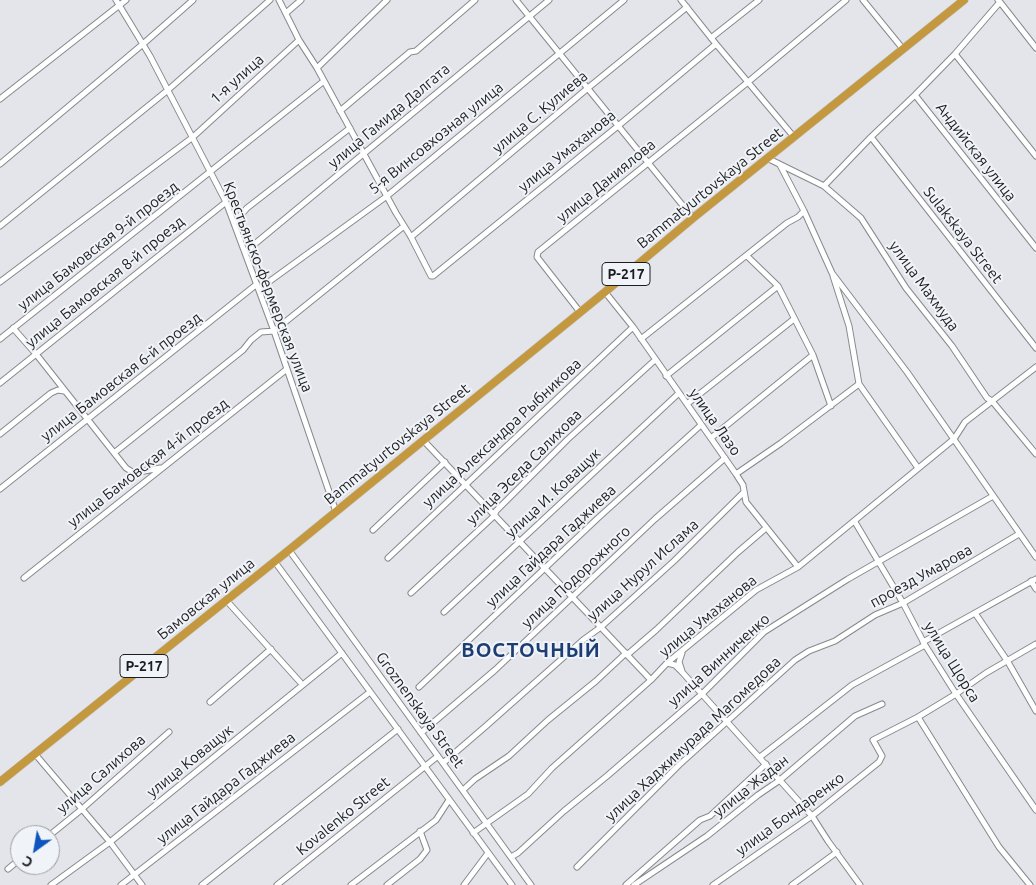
<!DOCTYPE html>
<meta charset="utf-8">
<style>
body{margin:0}
#map{position:relative;width:1036px;height:885px;overflow:hidden;background:#e3e5ea;font-family:Ubuntu,sans-serif}
canvas{display:block}
.north{position:absolute;left:10px;top:825px;width:50px;height:50px;box-sizing:border-box;background:#f0f3f7;border:1px solid #9b9da0;border-radius:50%;rotate:212deg;font-size:14px;font-weight:700;line-height:20px;text-align:center;color:#1c1d1e}
.north::after{content:'';display:block;margin:auto;width:18px;height:22px;background:#0c54bf;clip-path:polygon(50% 0,100% 100%,50% 72%,0 100%)}
</style>
<div id="map">
<canvas width="1036" height="885"></canvas>
<div class="north">С</div>
</div>
<script>
const ctx = document.querySelector('canvas').getContext('2d');
ctx.lineJoin = 'round';
function toPath(rows) {
  const path = new Path2D();
  for (const r of rows) {
    path.moveTo(r[0], r[1]);
    for (let i = 2; i < r.length; i += 2) path.lineTo(r[i], r[i + 1]);
  }
  return path;
}
function trace(path, color, width, dash) {
  ctx.strokeStyle = color;
  ctx.lineWidth = width;
  ctx.lineCap = dash ? 'butt' : 'round';
  ctx.setLineDash(dash || []);
  ctx.stroke(path);
}
function label(font, color, halo, rows, align = 'center') {
  ctx.font = font + ' Ubuntu,sans-serif';
  ctx.lineWidth = 4;
  ctx.setLineDash([]);
  ctx.textBaseline = 'middle';
  ctx.strokeStyle = halo;
  ctx.fillStyle = color;
  for (const [text, x, y, turn = 0] of rows) {
    ctx.save();
    ctx.translate(x, y);
    ctx.rotate((+turn || 0) * Math.PI / 180);
    ctx.textAlign = isNaN(turn) ? turn : align;
    if (halo) ctx.strokeText(text, 0, 0);
    ctx.fillText(text, 0, 0);
    ctx.restore();
  }
}
const minor = toPath([
 [116,0,150,56,226,202,274,331,336,512],
 [279,0,299,40,317,68,396,213,411,237,431,276,433,276,618,126,716,44],
 [516,0,693,218],
 [681,0,716,44,794,137],
 [863,0,903,49],
 [1000,2,1036,48],
 [286,13,301,0],
 [711,38,759,0],
 [955,54,1036,156],
 [317,68,387,0],
 [915,95,1036,248],
 [0,99,126,0],
 [340,111,410,52,416,51,475,0],
 [871,137,1036,348],
 [767,158,824,186,861,218,906,288,952,346,987,398,992,401,1036,454],
 [0,164,143,44,193,0],
 [780,165,804,211,832,273,907,372,1036,557],
 [824,186,871,137,915,95,955,54,1000,2,998,0],
 [234,223,247,208,350,128],
 [0,226,168,90,270,0],
 [411,237,588,88,687,7],
 [245,252,549,0],
 [747,256,778,286,813,355,831,406],
 [833,276,849,326,859,384,918,468],
 [0,282,193,137,299,40],
 [259,289,387,196,624,0],
 [605,292,633,327,736,474,743,485,746,502,798,567],
 [580,312,537,257,538,252,748,82,846,0],
 [13,328,36,354,126,468,134,473,160,468],
 [0,339,324,81],
 [641,339,787,223,798,217,804,211],
 [666,376,778,286],
 [0,383,226,202],
 [687,404,794,319],
 [0,434,51,393,58,390,64,391],
 [711,438,813,355],
 [423,440,651,680],
 [114,453,243,350,251,340,261,332,274,331,404,226],
 [736,474,781,443,859,384],
 [0,489,257,284],
 [855,522,903,603,925,645,956,694,1036,810],
 [373,530,445,462],
 [289,550,531,885],
 [388,558,633,327],
 [275,562,512,885],
 [24,578,287,369],
 [1031,581,1036,589],
 [411,593,494,516,496,511,568,439,655,360],
 [226,600,300,682],
 [444,612,679,393],
 [975,613,1008,662,1036,711],
 [923,642,1036,579],
 [682,653,679,662,682,671],
 [627,655,656,630,738,552,766,528],
 [667,663,675,665,682,672,812,816,828,841,860,885],
 [419,687,598,518,701,425],
 [210,702,271,649],
 [918,717,999,847,1030,885],
 [421,733,495,670,655,519,725,458],
 [35,754,110,842,142,885],
 [760,757,852,685,925,645],
 [443,763,486,726,583,640,601,627,674,561,744,492],
 [463,790,475,779,509,756,548,720,596,681,626,653],
 [473,833,528,794,552,768,651,680,667,663,756,590,798,567,954,439,965,422,1036,367],
 [50,835,82,809,169,732],
 [511,857,518,853,564,811,607,776,702,694,764,632,848,579,993,496],
 [577,867,679,765,795,660,809,651,835,641,875,615,903,603,1019,534],
 [8,869,20,859],
 [51,885,110,842,342,653],
 [121,885,370,692],
 [202,885,398,729],
 [277,885,438,756],
 [351,885,436,820,449,800],
 [387,885,420,859,427,850,420,831],
 [464,885,488,853],
 [626,885,700,820,710,816,766,764],
 [634,885,707,836,758,795,780,780,855,716,882,704],
 [713,885,812,816,879,762,882,756,873,740,918,717,956,694,986,673,1036,644],
 [792,885,837,852]
]);
const highway = toPath([
 [0,782,289,550,605,292,693,218,964,0]
]);
const shields = [
 [626,274,48],
 [144,666,48]
];
const shieldNames = [
 ["Р-217",626,274],
 ["Р-217",144,666]
];
const streetNames = [
 ["1-я улица",237,79,-42],
 ["улица С. Кулиева",540,112,-40],
 ["улица Гамида Далгата",389,116,-40],
 ["5-я Винсовхозная улица",436,138,-39],
 ["улица Умаханова",567,151,-39],
 ["Андийская улица",976,152,52],
 ["улица Даниялова",606,181,-39],
 ["Bammatyurtovskaya Street",710,188,-39],
 ["Sulakskaya Street",963,235,52],
 ["улица Бамовская 9-й проезд",98,246,-38],
 ["улица Бамовская 8-й проезд",105,282,-39],
 ["улица Махмуда",924,286,54],
 ["Крестьянско-фермерская улица",268,287,69],
 ["улица Бамовская 6-й проезд",121,377,-38],
 ["улица Лазо",715,422,55],
 ["улица Александра Рыбникова",502,433,-43],
 ["Bammatyurtovskaya Street",397,444,-39],
 ["улица Бамовская 4-й проезд",148,463,-38],
 ["улица Эседа Салихова",524,467,-45],
 ["улица И. Коващук",553,493,-43],
 ["улица Гайдара Гаджиева",551,546,-43],
 ["улица Нурул Ислама",643,570,-42],
 ["проезд Умарова",921,576,-29],
 ["улица Подорожного",576,577,-43],
 ["Бамовская улица",206,599,-39],
 ["улица Умаханова",708,616,-39],
 ["улица Винниченко",719,660,-42],
 ["улица Щорса",952,662,58],
 ["Groznenskaya Street",420,710,54],
 ["улица Хаджимурада Магомедова",693,739,-43],
 ["улица Коващук",190,761,-39],
 ["улица Салихова",101,774,-41],
 ["улица Жадан",751,786,-38],
 ["улица Гайдара Гаджиева",226,788,-38],
 ["улица Бондаренко",790,814,-36],
 ["Kovalenko Street",343,816,-39]
];
const districtNames = [
 ["ВОСТОЧНЫЙ",531,650]
];
trace(minor, '#87898c', 7);
trace(highway, '#c4c4c4', 9);
trace(minor, '#fff', 5);
trace(highway, '#c4983e', 8);
for (const [x, y, w] of shields) {
  const box = new Path2D();
  box.roundRect(x - w / 2, y - 11.5, w, 23, 4);
  ctx.fillStyle = '#f0f3f7';
  ctx.fill(box);
  trace(box, '#1c1d1e', 1);
}
label('bold 14px', '#1c1d1e', null, shieldNames);
label('15px', '#1c1d1e', '#f0f3f7', streetNames);
ctx.letterSpacing = '1px';
label('bold 20px', '#1d3e74', '#f0f3f7', districtNames);
ctx.letterSpacing = '0px';
</script>
